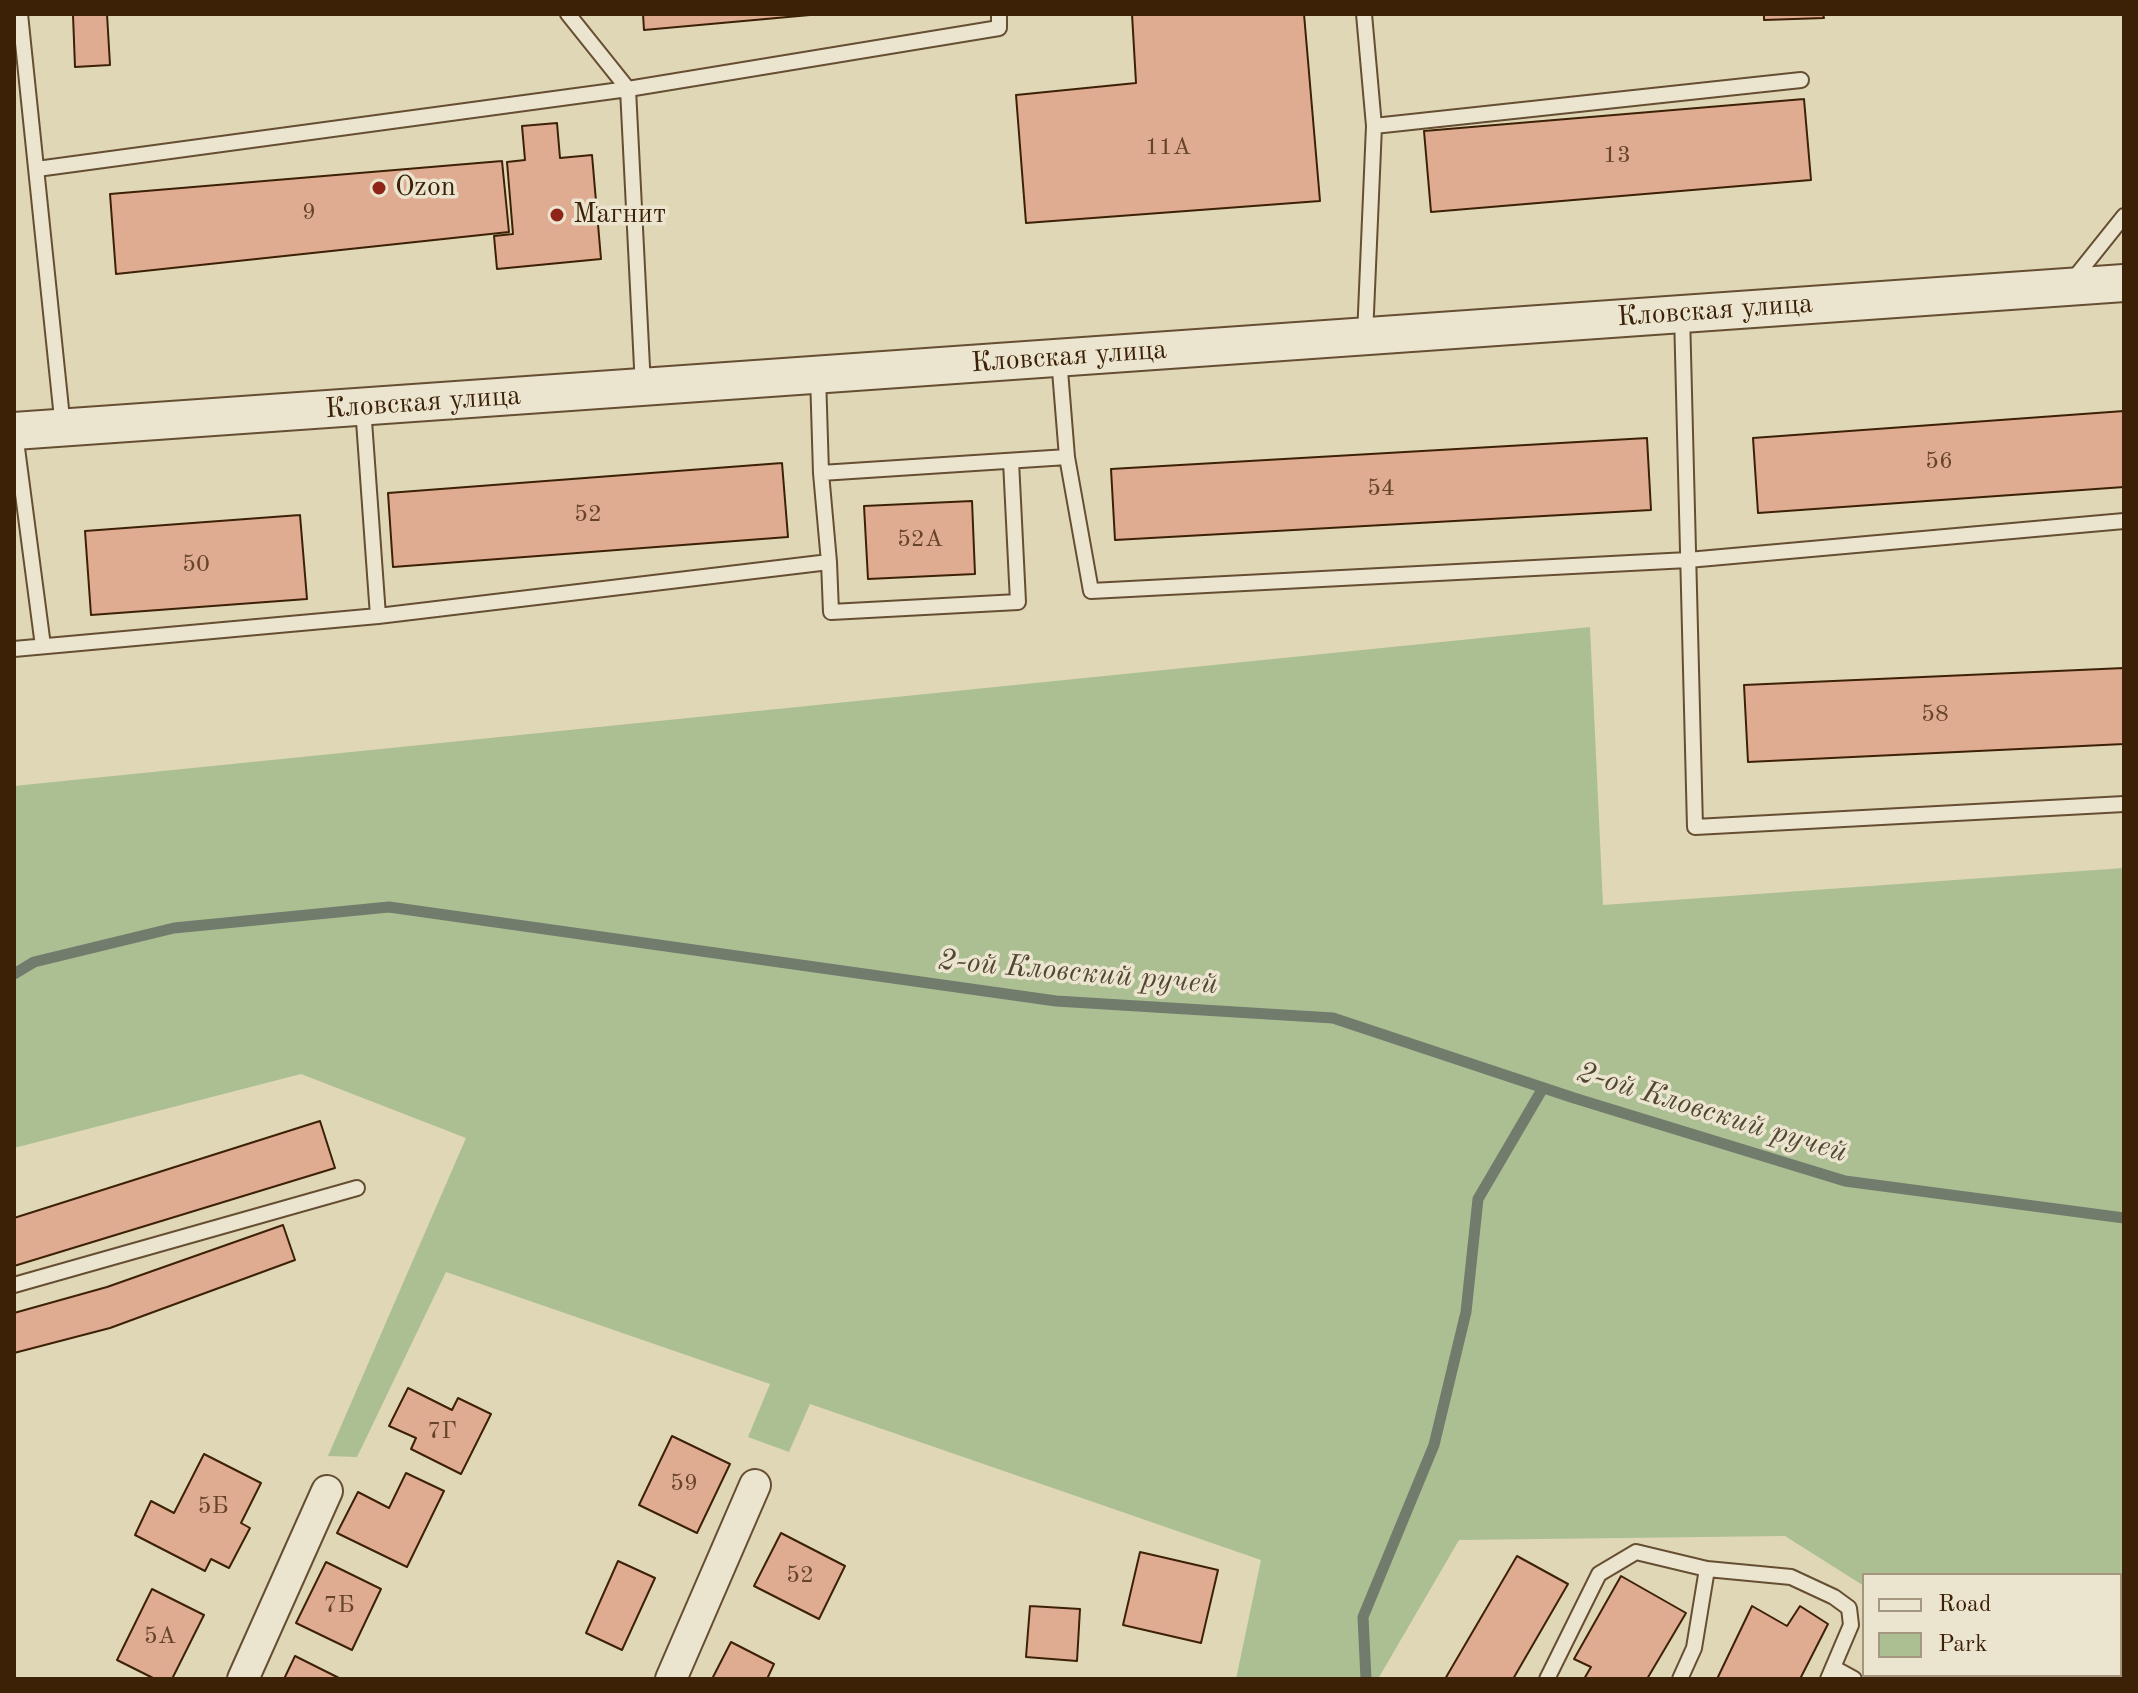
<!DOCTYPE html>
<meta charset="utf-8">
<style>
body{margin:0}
#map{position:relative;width:2138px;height:1693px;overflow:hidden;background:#e0d7b7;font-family:"Old Standard TT",serif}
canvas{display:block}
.frame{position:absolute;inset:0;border:16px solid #3d2106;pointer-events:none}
.legend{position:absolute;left:1862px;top:1573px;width:260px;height:104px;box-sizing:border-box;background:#ebe5d0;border:2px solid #a5977f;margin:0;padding:10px 14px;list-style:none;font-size:24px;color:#3d2106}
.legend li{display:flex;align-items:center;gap:16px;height:40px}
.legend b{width:40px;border:2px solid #a5977f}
</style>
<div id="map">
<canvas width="2138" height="1693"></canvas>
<div class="frame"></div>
<ul class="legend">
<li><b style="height:10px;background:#ebe5d0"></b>Road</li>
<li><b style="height:22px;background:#acbf93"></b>Park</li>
</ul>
</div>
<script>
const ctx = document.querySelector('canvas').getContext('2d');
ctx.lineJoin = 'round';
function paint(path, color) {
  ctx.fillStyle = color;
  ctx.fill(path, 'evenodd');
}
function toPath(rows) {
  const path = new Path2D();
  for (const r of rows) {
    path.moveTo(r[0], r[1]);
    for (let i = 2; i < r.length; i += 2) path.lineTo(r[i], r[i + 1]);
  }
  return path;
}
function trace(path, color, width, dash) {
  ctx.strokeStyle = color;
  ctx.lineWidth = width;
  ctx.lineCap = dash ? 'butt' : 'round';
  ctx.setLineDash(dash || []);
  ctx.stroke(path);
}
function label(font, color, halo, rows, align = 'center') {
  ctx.font = font + ' "Old Standard TT",serif';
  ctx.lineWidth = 7;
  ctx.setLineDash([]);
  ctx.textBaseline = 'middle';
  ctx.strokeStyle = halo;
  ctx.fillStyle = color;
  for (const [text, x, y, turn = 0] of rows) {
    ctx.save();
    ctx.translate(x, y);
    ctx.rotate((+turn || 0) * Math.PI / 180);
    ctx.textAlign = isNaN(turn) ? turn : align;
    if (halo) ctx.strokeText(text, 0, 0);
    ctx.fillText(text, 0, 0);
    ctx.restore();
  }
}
const green = toPath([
 [1590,627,1603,905,2124,868,2124,1679,2010,1679,2003,1675,2120,1675,2120,1575,1864,1575,1864,1586,1785,1536,1459,1540,1378,1679,1236,1679,1261,1560,810,1404,789,1452,748,1437,770,1384,446,1272,357,1457,328,1456,466,1138,301,1074,14,1148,14,786]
]);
const stream = toPath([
 [14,974,34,962,174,928,389,907,1056,1001,1333,1018,1574,1098,1845,1181,2124,1218],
 [1366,1679,1363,1617,1434,1445,1466,1312,1478,1199,1543,1088]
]);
const building = toPath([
 [107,14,110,65,75,67,73,15,107,14],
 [643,14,821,14,644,30,643,14],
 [1132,14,1304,14,1320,201,1026,223,1016,95,1136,83,1132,14],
 [1764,14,1823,14,1824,18,1764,20,1764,14],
 [1804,99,1811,180,1431,212,1424,131,1804,99],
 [557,123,560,158,592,155,601,259,497,269,494,236,513,234,507,162,525,160,522,126,557,123],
 [502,161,509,232,116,274,110,194,502,161],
 [2124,411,2124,487,1758,513,1753,438,2124,411],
 [1647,438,1651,510,1115,540,1111,469,1647,438],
 [782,463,788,537,393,567,388,493,782,463],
 [972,501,975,574,868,579,864,506,972,501],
 [300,515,307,599,91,615,85,531,300,515],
 [2124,668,2124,744,1748,762,1744,685,2124,668],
 [320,1121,335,1168,14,1266,14,1218,320,1121],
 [283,1225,295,1260,110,1328,14,1353,14,1313,107,1287,283,1225],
 [408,1388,452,1410,458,1398,491,1414,461,1474,411,1449,416,1438,389,1426,408,1388],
 [672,1436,730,1464,697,1533,639,1505,672,1436],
 [204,1454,261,1483,241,1523,250,1528,229,1568,211,1559,205,1571,135,1535,151,1501,174,1513,204,1454],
 [406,1473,444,1491,407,1567,337,1533,358,1492,389,1508,406,1473],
 [781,1533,845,1566,819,1619,754,1586,781,1533],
 [1140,1552,1218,1570,1201,1643,1123,1625,1140,1552],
 [1517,1556,1568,1584,1513,1679,1445,1679,1517,1556],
 [618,1561,655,1578,622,1650,586,1633,618,1561],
 [326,1562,381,1589,352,1650,296,1623,326,1562],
 [1621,1576,1686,1613,1647,1679,1584,1679,1591,1667,1574,1659,1621,1576],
 [152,1589,204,1615,172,1679,155,1679,117,1660,152,1589],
 [1030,1606,1080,1609,1077,1661,1026,1657,1030,1606],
 [1752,1606,1787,1626,1800,1606,1828,1624,1800,1679,1717,1679,1752,1606],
 [731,1642,774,1664,767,1679,712,1679,731,1642],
 [295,1656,341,1679,284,1679,295,1656],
 [1895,1675,1979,1675,1986,1679,1902,1679,1895,1675]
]);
const service = toPath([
 [20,14,63,428],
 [568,14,628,89,643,387],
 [1364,14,1374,126,1365,336],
 [1374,126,1801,80],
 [37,169,628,89,999,28,999,14],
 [2072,281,2124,216],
 [1682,314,1695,827,2124,804],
 [1059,358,1067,457,1091,591,1688,560,2124,521],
 [363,407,378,616,829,562,821,473,818,375],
 [15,433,43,646],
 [821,473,1067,457],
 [829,562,831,612,1018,602,1011,461],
 [14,649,378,616],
 [14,1285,357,1188],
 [1834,1668,1854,1679],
 [1547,1679,1599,1574,1636,1552,1707,1569,1791,1577,1834,1597,1849,1608,1851,1625,1828,1679],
 [1680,1679,1694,1648,1707,1569]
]);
const minor = toPath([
 [243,1679,327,1491],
 [671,1679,755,1485]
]);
const tertiary = toPath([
 [14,431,2124,283]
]);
const markers = [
 [379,188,8,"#8f2418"],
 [557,215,8,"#8f2418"]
];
const numberNames = [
 ["11А",1168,148],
 ["13",1617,156],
 ["9",309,213],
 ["56",1939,462],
 ["54",1381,489],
 ["52",588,515],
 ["52А",920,540],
 ["50",196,565],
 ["58",1935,715],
 ["7Г",442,1432],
 ["59",684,1484],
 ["5Б",213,1507],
 ["52",800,1576],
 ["7Б",339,1606],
 ["5А",160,1637]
];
const poiNames = [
 ["Ozon",395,188],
 ["Магнит",573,215]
];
const streetNames = [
 ["Кловская улица",1715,311,-4],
 ["Кловская улица",1069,357,-4],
 ["Кловская улица",423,403,-4]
];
const waterNames = [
 ["2-ой Кловский ручей",1078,973,5],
 ["2-ой Кловский ручей",1712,1113,17]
];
paint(green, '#acbf93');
trace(stream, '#717c6c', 11);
paint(building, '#dfac91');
trace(building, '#3d2106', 2);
trace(service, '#664e32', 18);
trace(minor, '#664e32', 34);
trace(tertiary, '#664e32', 40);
trace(service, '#ebe5d0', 14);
trace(minor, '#ebe5d0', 30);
trace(tertiary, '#ebe5d0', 36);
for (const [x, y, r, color] of markers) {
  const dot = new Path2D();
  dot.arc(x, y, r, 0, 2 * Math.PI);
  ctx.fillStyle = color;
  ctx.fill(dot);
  trace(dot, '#ebe5d0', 3);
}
label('24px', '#664429', null, numberNames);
label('28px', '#3d2106', '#ebe5d0', poiNames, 'left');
label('28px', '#3d2106', '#ebe5d0', streetNames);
label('italic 30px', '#534730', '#ebe5d0', waterNames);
</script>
